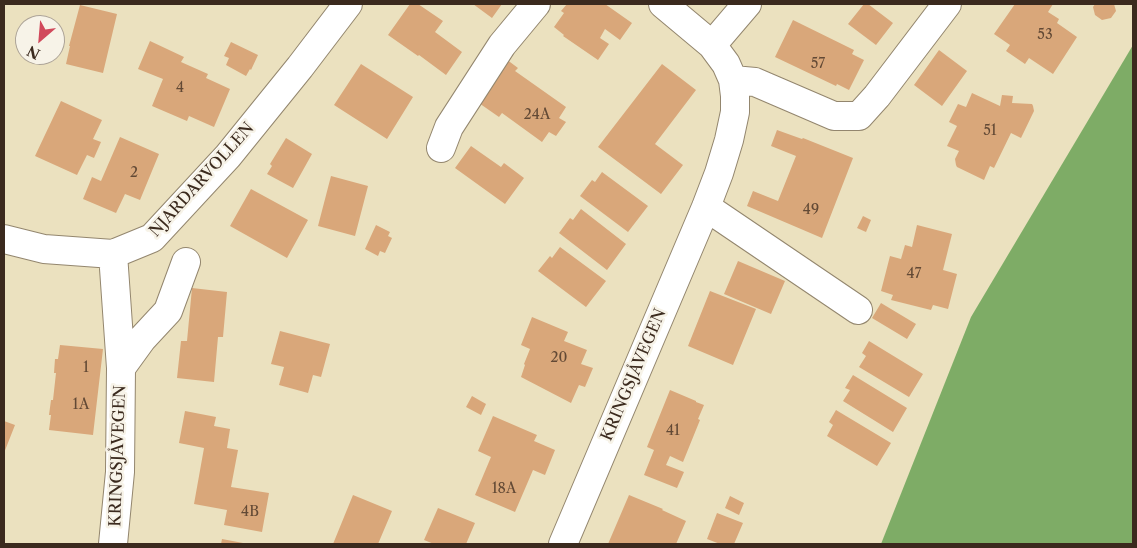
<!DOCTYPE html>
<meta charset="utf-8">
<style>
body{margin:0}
#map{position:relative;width:1137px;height:548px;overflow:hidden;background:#ebe1bf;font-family:"Libre Caslon Text",serif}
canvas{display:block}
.frame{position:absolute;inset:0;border:5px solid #3b2a1e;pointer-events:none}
.north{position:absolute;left:15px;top:15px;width:50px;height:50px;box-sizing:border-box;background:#f7f3e8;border:1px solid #aca397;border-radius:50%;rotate:207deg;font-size:14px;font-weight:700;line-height:20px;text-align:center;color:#3b2a1e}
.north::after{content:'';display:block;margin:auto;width:18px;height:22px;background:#d1495b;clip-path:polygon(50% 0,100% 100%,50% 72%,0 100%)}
</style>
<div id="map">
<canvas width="1137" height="548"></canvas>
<div class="frame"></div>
<div class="north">N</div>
</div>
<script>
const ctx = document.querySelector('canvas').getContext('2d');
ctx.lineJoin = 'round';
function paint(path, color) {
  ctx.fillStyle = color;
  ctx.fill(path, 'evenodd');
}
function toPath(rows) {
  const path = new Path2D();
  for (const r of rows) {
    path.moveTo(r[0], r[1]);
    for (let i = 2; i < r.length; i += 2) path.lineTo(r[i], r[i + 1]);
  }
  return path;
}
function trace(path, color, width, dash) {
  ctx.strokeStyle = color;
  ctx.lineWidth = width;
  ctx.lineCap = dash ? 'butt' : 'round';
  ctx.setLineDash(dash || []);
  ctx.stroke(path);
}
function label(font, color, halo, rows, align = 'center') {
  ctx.font = font + ' "Libre Caslon Text",serif';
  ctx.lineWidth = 5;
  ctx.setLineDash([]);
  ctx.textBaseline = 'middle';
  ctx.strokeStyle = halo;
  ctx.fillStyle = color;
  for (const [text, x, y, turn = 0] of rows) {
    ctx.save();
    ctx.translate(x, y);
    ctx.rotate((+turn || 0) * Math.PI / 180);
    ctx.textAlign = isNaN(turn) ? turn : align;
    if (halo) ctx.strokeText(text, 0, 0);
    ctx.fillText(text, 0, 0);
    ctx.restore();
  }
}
const forest = toPath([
 [1133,45,1133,544,881,544,971,317]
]);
const building = toPath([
 [410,4,418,4,443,21,435,32,462,52,446,75,419,55,418,56,388,35],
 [473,4,502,4,492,18],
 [567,4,605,4,632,23,620,40,605,29,600,38,609,44,598,60,563,36,564,35,554,27,564,13,561,11],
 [864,4,868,4,893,23,876,45,848,24],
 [1015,4,1053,4,1048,12,1059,19,1057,23,1077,37,1053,74,1029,58,1025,64,1006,51,1010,45,994,34],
 [1095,4,1114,4,1116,11,1111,18,1102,20,1095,15,1093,7],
 [80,5,117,14,103,73,66,64,70,46,69,46],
 [793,20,854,50,852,54,864,60,849,90,837,84,836,86,775,57],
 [150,41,184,57,181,62,208,74,206,78,230,89,214,127,189,116,187,121,152,106,163,79,138,69],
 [231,42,258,55,251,70,250,69,246,76,226,65,229,58,224,56],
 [939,50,967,71,942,106,914,85],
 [26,55,39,55,38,60,26,58],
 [506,59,518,68,515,71,566,107,559,118,566,122,556,136,549,132,542,142,502,113,499,117,476,101],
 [361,64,413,97,387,139,334,105],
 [662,64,696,90,655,144,683,165,661,194,598,147],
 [972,93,1000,106,1002,95,1013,96,1012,103,1032,104,1033,106,1034,111,1021,138,1011,133,994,168,990,166,984,180,957,167,956,165,955,159,959,151,947,146,957,126,949,122,958,104,966,107],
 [61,101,102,120,93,139,101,142,94,158,87,155,77,175,35,156],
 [777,130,802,139,803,138,853,158,822,238,747,206,753,191,778,201,796,156,771,146],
 [120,137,159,154,140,200,125,194,116,213,83,199,92,177,101,181],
 [286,138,312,154,293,188,267,174,272,166,270,164],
 [471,146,501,167,504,163,524,178,505,204,455,168],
 [602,172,648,206,628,232,580,196,592,180,595,182],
 [331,176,368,186,355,236,318,226],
 [251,189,308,220,287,258,230,226],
 [581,209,626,244,607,270,559,233,570,218,573,220],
 [863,216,871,220,866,232,857,228],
 [376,225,390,232,388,236,392,238,385,253,380,251,378,256,365,249],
 [917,225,952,234,943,270,957,274,948,309,933,305,931,310,891,300,893,295,881,291,890,256,901,259,905,245,912,247],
 [560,247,606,281,586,307,538,271,550,256,552,258],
 [738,261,785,281,771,314,724,294],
 [192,288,227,292,223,337,218,337,214,382,177,378,181,341,187,341],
 [710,291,756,309,733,365,688,346],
 [881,303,916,324,907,339,872,318],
 [532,317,568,332,564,341,587,350,581,364,593,368,585,387,579,385,571,403,521,377,525,365,524,364,530,349,521,345],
 [280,331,330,344,321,377,313,375,308,393,279,385,284,367,271,364],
 [869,341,923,374,909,397,859,367,866,356,862,353],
 [60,345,103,349,93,435,49,430,51,415,49,415,51,400,53,400,56,373,54,373,55,359,58,359],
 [853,375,907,408,893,432,843,401,850,390,845,388],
 [670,390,696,401,696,402,704,405,698,419,700,420,683,462,670,456,666,465,684,472,677,488,644,475,654,450,647,447],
 [472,396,486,404,481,415,466,407],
 [836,410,891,443,877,466,827,436,833,425,829,422],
 [185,411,216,417,214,426,230,429,227,448,238,450,231,487,269,493,262,532,224,525,227,510,194,504,204,448,179,443],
 [493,416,537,435,534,441,555,450,545,475,533,470,515,512,475,495,491,457,478,451],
 [4,421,15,425,4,453],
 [353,495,392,511,378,544,333,544],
 [629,495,663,509,662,510,686,521,676,544,608,544],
 [730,496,744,503,739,515,725,508],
 [438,508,475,523,466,544,434,544,424,540],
 [717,513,743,523,734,544,720,544,707,539],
 [222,539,243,543,243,544,221,544]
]);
const minor = toPath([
 [712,45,747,4],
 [733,80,755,82,834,116,859,116,877,96,947,4],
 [441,148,449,127,502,45,536,4],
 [706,207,858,310],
 [4,239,44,249,113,254,152,238,228,156,300,67,348,4],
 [113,254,121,368,120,472,113,544],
 [121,368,142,339,168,311,186,262],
 [563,544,706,207,719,173,729,140,735,112,735,96,733,80,726,64,712,45,663,4]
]);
const numberNames = [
 ["53",1045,35],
 ["57",818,64],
 ["4",180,88],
 ["24A",537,115],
 ["51",990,131],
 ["2",134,173],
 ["49",811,210],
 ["47",914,274],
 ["20",559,358],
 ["1",86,368],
 ["1A",81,405],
 ["41",673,431],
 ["18A",504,489],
 ["4B",250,512]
];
const streetNames = [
 ["NJARDARVOLLEN",202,180,-48],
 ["KRINGSJÅVEGEN",634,375,-67],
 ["KRINGSJÅVEGEN",118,456,-88]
];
paint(forest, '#7eac66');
paint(building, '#d9a77a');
trace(minor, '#93866e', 30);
trace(minor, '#fff', 28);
label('14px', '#624935', null, numberNames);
label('16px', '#3b2a1e', '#f7f3e8', streetNames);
</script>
